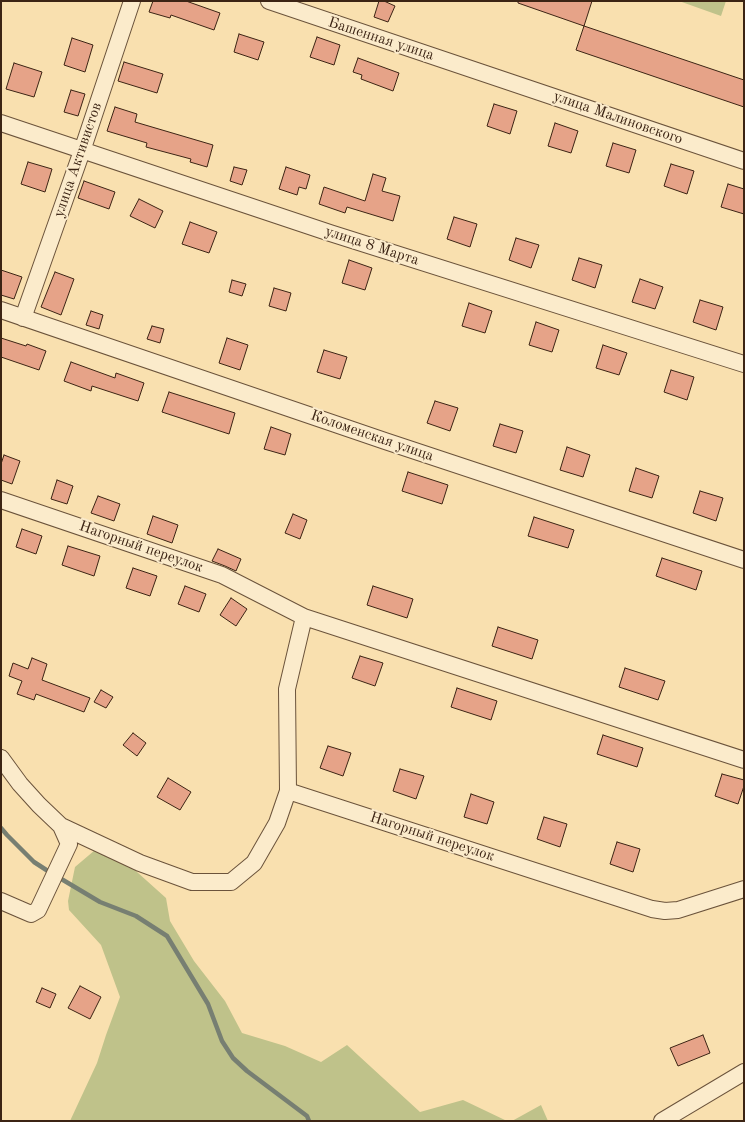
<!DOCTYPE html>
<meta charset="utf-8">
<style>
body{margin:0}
#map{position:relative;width:745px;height:1122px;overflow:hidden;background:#f9e0af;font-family:"Old Standard TT",serif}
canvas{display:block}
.frame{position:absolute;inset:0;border:2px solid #3c2414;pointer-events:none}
</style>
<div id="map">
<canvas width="745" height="1122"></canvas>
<div class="frame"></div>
</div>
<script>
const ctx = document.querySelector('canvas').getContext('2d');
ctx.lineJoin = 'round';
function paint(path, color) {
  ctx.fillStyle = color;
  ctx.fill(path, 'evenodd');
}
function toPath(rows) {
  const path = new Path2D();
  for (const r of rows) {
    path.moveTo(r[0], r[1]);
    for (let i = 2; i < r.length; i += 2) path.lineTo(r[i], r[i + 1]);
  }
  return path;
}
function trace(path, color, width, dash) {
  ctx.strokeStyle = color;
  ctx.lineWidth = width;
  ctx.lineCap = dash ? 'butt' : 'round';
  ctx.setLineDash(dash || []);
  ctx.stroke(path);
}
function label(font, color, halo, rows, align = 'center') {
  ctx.font = font + ' "Old Standard TT",serif';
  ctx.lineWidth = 4;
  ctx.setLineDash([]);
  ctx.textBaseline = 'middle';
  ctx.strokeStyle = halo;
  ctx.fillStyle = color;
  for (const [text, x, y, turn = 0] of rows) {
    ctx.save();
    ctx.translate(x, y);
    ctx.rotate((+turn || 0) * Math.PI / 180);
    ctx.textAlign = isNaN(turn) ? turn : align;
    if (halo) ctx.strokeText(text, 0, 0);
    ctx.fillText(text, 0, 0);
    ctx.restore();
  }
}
const green = toPath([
 [679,1,726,1,721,16],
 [95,850,127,863,166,898,170,921,194,961,225,1001,242,1033,285,1046,321,1062,347,1045,420,1112,463,1100,507,1121,70,1121,97,1063,106,1035,120,997,101,945,69,910,68,901,75,867],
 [541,1105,548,1121,512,1121]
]);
const stream = toPath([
 [1,828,7,835,34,862,51,873],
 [58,877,100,902,136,916,167,936,208,1004,222,1041,233,1058,247,1071,307,1116,309,1121]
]);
const building = toPath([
 [153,1,186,1,220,13,214,30,171,15,170,18,149,12,153,1],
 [379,1,384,1,395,6,388,22,374,17,379,1],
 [518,1,592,1,584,26,518,3,518,1],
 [584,26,744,80,744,107,576,50,584,26],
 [239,34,264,42,258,60,234,52,239,34],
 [317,37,340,45,334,65,310,57,317,37],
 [72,38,93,45,85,72,64,65,72,38],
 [358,58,399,73,393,91,361,79,362,75,353,72,358,58],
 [124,62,163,74,157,93,118,81,124,62],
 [14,63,42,72,34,97,6,89,14,63],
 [71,90,85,94,78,116,64,112,71,90],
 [494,104,517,111,510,134,487,126,494,104],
 [115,107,137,114,135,122,213,145,207,167,190,162,191,159,146,147,147,143,107,131,115,107],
 [555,123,578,131,571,153,548,146,555,123],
 [613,143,636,150,629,173,606,166,613,143],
 [28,162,52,169,45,192,21,184,28,162],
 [671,164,694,171,687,194,664,186,671,164],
 [234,167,247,170,242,185,230,181,234,167],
 [286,167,310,175,306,189,299,187,297,195,279,189,286,167],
 [373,174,386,178,382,191,400,196,393,221,347,207,345,213,319,204,324,187,365,201,373,174],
 [84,181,115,192,109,209,78,198,84,181],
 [728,184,744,189,744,214,721,207,728,184],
 [139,199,163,211,155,228,130,216,139,199],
 [454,217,477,224,470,247,447,239,454,217],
 [190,222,217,232,209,253,182,244,190,222],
 [516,238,539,245,531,268,509,260,516,238],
 [579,258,602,265,595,288,572,280,579,258],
 [349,260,372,268,365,290,342,283,349,260],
 [1,270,22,277,14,299,1,295,1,270],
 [55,272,74,279,61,315,41,307,55,272],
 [640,279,663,287,655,309,632,302,640,279],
 [232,280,246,284,242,296,229,292,232,280],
 [274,288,291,293,286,311,269,306,274,288],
 [700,300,723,307,716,330,693,322,700,300],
 [469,303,492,311,485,333,462,326,469,303],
 [91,311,103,315,99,329,86,325,91,311],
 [536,322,559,330,552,352,529,345,536,322],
 [152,326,164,329,160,343,147,339,152,326],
 [1,338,26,346,27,344,46,351,39,370,1,357,1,338],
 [227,338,248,345,240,370,219,363,227,338],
 [603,345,627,353,619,375,596,368,603,345],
 [324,350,347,357,340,379,317,372,324,350],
 [71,362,115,378,116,373,144,383,138,401,92,386,91,391,64,381,71,362],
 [671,370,694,377,687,400,664,392,671,370],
 [169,392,235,413,229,434,162,412,169,392],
 [435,401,458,408,450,431,427,423,435,401],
 [500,424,523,431,516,453,493,446,500,424],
 [271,427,291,434,285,455,264,449,271,427],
 [567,447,590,455,583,477,560,470,567,447],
 [4,455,20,461,12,484,1,480,1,464,4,455],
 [636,468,659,476,652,498,629,491,636,468],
 [408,472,448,485,442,504,402,491,408,472],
 [57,480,73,486,67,504,51,499,57,480],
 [700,491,723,498,716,521,693,513,700,491],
 [98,496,120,504,114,521,91,513,98,496],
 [293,514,307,520,300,539,285,533,293,514],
 [153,516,178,525,172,543,147,534,153,516],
 [534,517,574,530,568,548,528,536,534,517],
 [22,529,42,536,36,554,16,547,22,529],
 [68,546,100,556,94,576,62,565,68,546],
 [218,549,241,559,236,571,225,566,212,561,218,549],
 [662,558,702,571,696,590,656,576,662,558],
 [133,568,157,576,150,596,126,588,133,568],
 [185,586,206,594,199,612,178,604,185,586],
 [373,586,413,599,407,618,367,605,373,586],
 [231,598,247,609,236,626,220,615,231,598],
 [498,627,538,640,532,659,492,646,498,627],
 [360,656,383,663,375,686,352,678,360,656],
 [32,658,47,664,42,680,90,698,84,712,36,694,34,700,17,694,22,681,9,676,13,663,28,669,32,658],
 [625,668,665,681,658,700,619,687,625,668],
 [457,688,497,701,491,720,451,707,457,688],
 [101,690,113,697,106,708,94,702,101,690],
 [133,733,146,743,137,756,123,745,133,733],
 [603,735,643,748,637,767,597,754,603,735],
 [328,746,351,753,343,776,320,768,328,746],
 [400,769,424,776,416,799,393,791,400,769],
 [722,774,744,780,744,786,738,804,715,796,722,774],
 [168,778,191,792,180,810,157,797,168,778],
 [471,794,494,802,487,824,464,817,471,794],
 [544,817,567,824,560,847,537,839,544,817],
 [617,842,640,849,633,872,610,864,617,842],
 [80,986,101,997,90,1019,68,1008,80,986],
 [42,988,56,994,50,1008,36,1002,42,988],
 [703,1035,710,1053,678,1066,670,1048,703,1035]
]);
const street = toPath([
 [269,1,744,161],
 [1,123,330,233,744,364],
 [1,310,385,441,744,560],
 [23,318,82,151,132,1],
 [1,500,222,575,304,617,744,760],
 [304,617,287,689,288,791,652,909,665,911,678,910,744,889],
 [1,758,20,784,39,805,61,826,69,844,38,910,31,914,1,901],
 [61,826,140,863,192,882,231,882,254,863,277,823,288,791],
 [662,1121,744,1072]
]);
const streetNames = [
 ["Башенная улица",381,39,18],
 ["улица Малиновского",618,118,19],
 ["улица Активистов",78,160,-71],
 ["улица 8 Марта",372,246,18],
 ["Коломенская улица",372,436,19],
 ["Нагорный переулок",141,547,19],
 ["Нагорный переулок",432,837,18]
];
paint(green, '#bfc28a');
trace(stream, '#777f72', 4.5);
paint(building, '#e6a388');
trace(building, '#3c2414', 1);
trace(street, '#6b533b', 18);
trace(street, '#fbebcb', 16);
label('15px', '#3c2414', '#fbebcb', streetNames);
</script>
